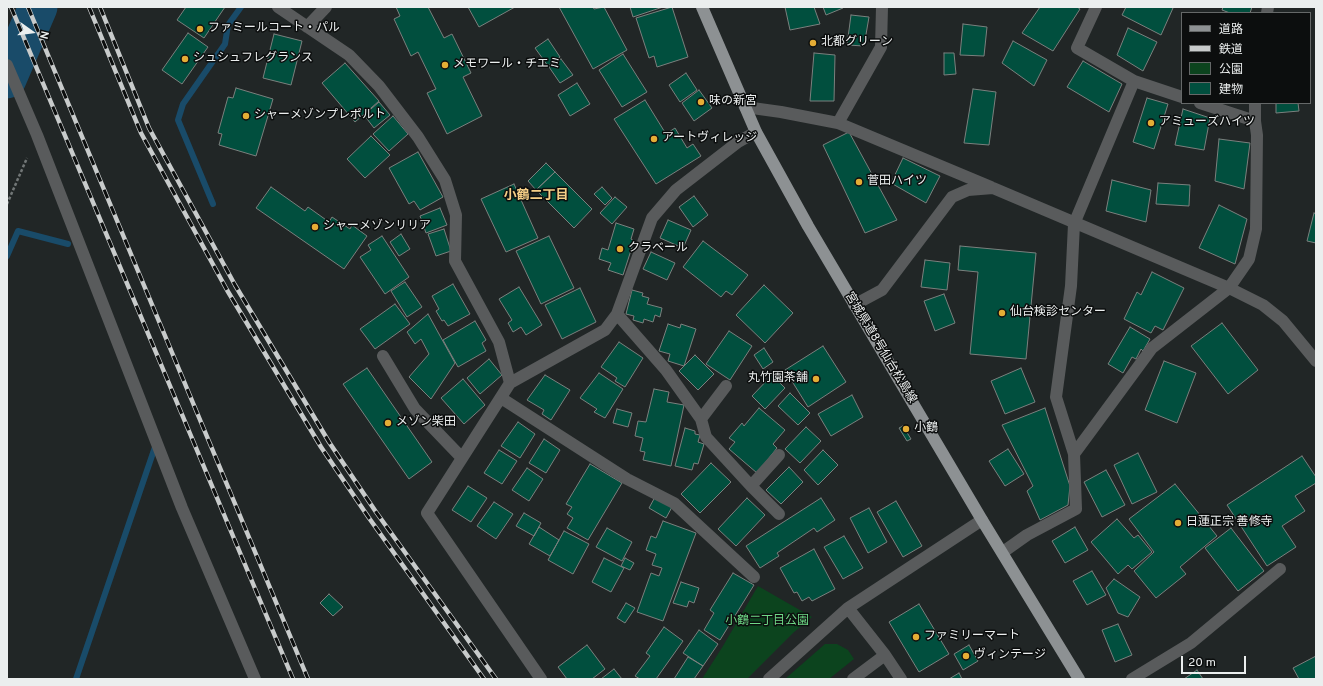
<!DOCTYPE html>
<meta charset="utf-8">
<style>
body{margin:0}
#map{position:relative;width:1323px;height:686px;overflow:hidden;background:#212626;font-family:Overpass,"Noto Sans JP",sans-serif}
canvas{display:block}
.frame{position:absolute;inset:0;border:8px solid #ebeeee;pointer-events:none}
.legend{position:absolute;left:1181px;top:12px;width:130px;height:92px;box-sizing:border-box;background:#0c0e0e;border:1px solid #656868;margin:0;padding:5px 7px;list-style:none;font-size:12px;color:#ebeeee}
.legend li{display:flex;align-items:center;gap:8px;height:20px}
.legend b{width:20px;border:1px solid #656868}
.north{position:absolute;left:12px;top:12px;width:40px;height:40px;-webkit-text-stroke:3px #0c0e0e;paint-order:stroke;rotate:104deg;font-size:11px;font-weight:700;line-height:16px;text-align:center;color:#ebeeee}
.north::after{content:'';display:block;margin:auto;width:14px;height:18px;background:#ebeeee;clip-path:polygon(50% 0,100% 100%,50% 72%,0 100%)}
.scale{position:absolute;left:1181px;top:656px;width:65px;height:18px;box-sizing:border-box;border:2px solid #ebeeee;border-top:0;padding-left:5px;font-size:12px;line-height:14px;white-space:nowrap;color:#ebeeee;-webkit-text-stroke:3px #0c0e0e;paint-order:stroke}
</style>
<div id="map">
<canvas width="1323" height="686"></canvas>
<div class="frame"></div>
<ul class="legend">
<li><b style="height:5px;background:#8d9193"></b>道路</li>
<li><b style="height:5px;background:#c8cbcb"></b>鉄道</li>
<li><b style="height:11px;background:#0c441e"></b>公園</li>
<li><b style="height:11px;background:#014f3e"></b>建物</li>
</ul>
<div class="north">N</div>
<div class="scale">20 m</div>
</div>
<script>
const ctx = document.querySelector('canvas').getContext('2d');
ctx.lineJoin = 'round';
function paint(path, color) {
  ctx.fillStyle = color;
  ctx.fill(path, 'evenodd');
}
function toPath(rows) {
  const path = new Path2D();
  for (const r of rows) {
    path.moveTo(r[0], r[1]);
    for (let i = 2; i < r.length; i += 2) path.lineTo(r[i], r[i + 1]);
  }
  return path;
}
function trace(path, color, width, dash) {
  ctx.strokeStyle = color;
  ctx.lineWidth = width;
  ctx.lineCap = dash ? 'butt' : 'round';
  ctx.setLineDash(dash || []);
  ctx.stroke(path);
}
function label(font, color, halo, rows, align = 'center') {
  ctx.font = font + ' Overpass,"Noto Sans JP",sans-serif';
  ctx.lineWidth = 3;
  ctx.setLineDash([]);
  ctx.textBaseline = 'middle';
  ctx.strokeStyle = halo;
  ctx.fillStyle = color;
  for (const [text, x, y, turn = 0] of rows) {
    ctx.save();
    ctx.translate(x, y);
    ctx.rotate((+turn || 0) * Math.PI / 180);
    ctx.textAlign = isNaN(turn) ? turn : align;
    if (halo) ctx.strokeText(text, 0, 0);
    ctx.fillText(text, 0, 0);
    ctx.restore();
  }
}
const green = toPath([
 [758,586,812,617,793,633,747,679,702,679,723,646],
 [825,644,837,644,848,650,854,659,829,679,785,679]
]);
const stream = toPath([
 [213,204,178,120,183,104,225,44,228,25,241,7],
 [7,256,18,231,68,244],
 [76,679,156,444]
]);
const river = toPath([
 [7,79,38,7]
]);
const building = toPath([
 [186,7,225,7,204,38,177,20,186,7],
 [396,7,428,7,444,38,452,34,471,73,463,77,482,116,447,134,427,93,436,89,418,52,411,56,394,19,400,16,396,7],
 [468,7,515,7,479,27,468,7],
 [559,7,593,7,594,9,604,7,627,50,593,69,559,7],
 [630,7,663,7,633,17,630,7],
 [672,7,688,57,657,67,654,56,649,58,636,18,672,7],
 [785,7,814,7,820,24,790,30,785,7],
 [823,7,842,7,843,8,826,15,823,7],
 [1040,7,1077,7,1080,9,1053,51,1022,33,1040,7],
 [1126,7,1171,7,1173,8,1161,35,1122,15,1126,7],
 [1223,7,1252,7,1250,13,1230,13,1222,10,1223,7],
 [851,15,869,17,864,46,847,45,851,15],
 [963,24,987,27,984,56,960,55,963,24],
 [1128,28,1157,42,1143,71,1117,55,1128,28],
 [188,33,208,47,182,84,162,70,188,33],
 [274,34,302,41,291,85,263,78,274,34],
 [548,39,560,57,548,66,535,48,548,39],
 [1013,41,1047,60,1034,86,1002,63,1013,41],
 [814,53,835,55,834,101,810,101,814,53],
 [944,53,954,53,956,74,944,75,944,53],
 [623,54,647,92,622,107,599,70,623,54],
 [561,59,573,75,560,83,549,67,561,59],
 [1083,61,1122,84,1109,112,1067,87,1083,61],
 [345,63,379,101,355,122,322,83,345,63],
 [686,73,697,90,680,102,669,85,686,73],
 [577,83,590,104,570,116,558,95,577,83],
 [236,88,273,99,256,156,219,145,222,134,218,133,228,97,233,98,236,88],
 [973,89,996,92,989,145,964,143,973,89],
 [699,90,712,108,694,121,682,103,699,90],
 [1147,98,1168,104,1154,149,1133,142,1147,98],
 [645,100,666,134,675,128,687,148,693,144,701,156,656,184,614,119,645,100],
 [379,102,390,115,374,128,364,115,379,102],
 [1276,103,1298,103,1299,111,1276,113,1276,103],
 [1183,109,1210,118,1204,150,1175,145,1183,109],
 [393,116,408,134,389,151,373,134,393,116],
 [849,132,897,220,865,233,823,145,849,132],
 [371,136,390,155,365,178,347,159,371,136],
 [1219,139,1250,143,1244,189,1215,181,1219,139],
 [418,152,443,197,420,210,414,201,409,204,389,168,418,152],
 [903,158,940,176,926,203,891,183,903,158],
 [546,163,555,172,536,190,528,181,546,163],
 [555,172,592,209,574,228,536,190,555,172],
 [1112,180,1151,190,1146,222,1106,211,1112,180],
 [1158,183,1190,185,1189,206,1156,204,1158,183],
 [514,184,538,238,506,252,481,199,514,184],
 [271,187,305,211,308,207,329,222,332,217,350,229,352,225,367,236,344,269,256,208,271,187],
 [602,187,612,198,605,205,594,194,602,187],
 [694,196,708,215,693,227,679,207,694,196],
 [615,197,627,207,612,224,600,213,615,197],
 [1219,205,1247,219,1235,264,1199,248,1219,205],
 [440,208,447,225,426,233,420,216,440,208],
 [1314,213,1316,214,1316,243,1307,241,1314,213],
 [668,220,691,230,683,248,660,238,668,220],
 [616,223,634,229,631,239,634,241,623,275,608,270,611,263,599,259,602,248,608,250,616,223],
 [444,229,451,251,436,256,428,234,444,229],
 [401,234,410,249,399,256,390,242,401,234],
 [382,236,409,277,385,294,360,257,371,250,368,245,382,236],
 [549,236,574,288,541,304,516,251,549,236],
 [703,241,748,275,732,295,726,291,721,297,683,267,703,241],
 [960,246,1036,253,1026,359,970,354,978,272,958,270,960,246],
 [651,252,675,263,667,280,643,269,651,252],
 [925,260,950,263,947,290,921,287,925,260],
 [1152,272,1184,288,1163,330,1155,326,1151,333,1124,319,1137,292,1141,295,1152,272],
 [405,282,422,307,407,317,391,291,405,282],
 [453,284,470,314,448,326,444,320,442,321,436,311,439,309,432,296,453,284],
 [764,285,793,313,765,343,736,315,764,285],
 [519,287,542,325,526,335,521,327,513,332,508,323,512,320,499,299,519,287],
 [580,288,596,322,562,339,545,305,580,288],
 [632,290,643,293,642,296,649,298,647,304,662,308,660,317,655,315,653,322,644,319,643,323,633,320,634,316,626,314,632,290],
 [944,294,955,323,935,331,924,301,944,294],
 [395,304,410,324,375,349,360,329,395,304],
 [428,314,455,363,431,399,409,377,429,354,421,339,415,344,407,332,428,314],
 [475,321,486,340,482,343,486,351,458,367,443,340,475,321],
 [1222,323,1258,370,1228,394,1191,346,1222,323],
 [668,324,680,328,681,324,696,329,684,366,668,361,670,354,659,351,668,324],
 [1130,327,1150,339,1143,351,1141,349,1136,359,1132,357,1123,373,1108,364,1130,327],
 [729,331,752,346,730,380,706,364,729,331],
 [619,342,643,358,625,387,615,381,617,378,601,367,619,342],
 [823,346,846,382,808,407,785,370,823,346],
 [764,348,773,362,763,369,754,355,764,348],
 [695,355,714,374,698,390,679,371,695,355],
 [489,359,502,375,480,394,467,378,489,359],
 [1164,361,1196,373,1177,423,1145,410,1164,361],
 [367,368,432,462,409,479,343,384,367,368],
 [1021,368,1035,402,1005,414,991,381,1021,368],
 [599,373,623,389,605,418,594,412,597,409,580,398,599,373],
 [545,375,570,390,551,420,542,414,544,410,527,400,545,375],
 [772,375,785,388,765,409,752,396,772,375],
 [463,379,485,405,464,424,441,398,463,379],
 [654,389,669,392,667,402,684,405,671,466,643,460,645,452,640,451,643,438,635,436,638,421,646,422,654,389],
 [790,393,810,413,798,425,778,406,790,393],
 [852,395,863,417,831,436,818,414,852,395],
 [759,408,785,430,773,444,777,448,757,473,729,449,735,442,729,438,742,423,744,426,759,408],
 [1045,408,1070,486,1068,505,1040,520,1027,491,1033,486,1002,425,1045,408],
 [617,409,632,413,628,427,613,423,617,409],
 [518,422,535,434,520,458,501,446,518,422],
 [903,426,911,439,907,441,899,428,903,426],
 [806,427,821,441,800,463,785,449,806,427],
 [685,428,695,431,695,434,700,435,698,442,704,444,698,464,694,463,692,470,675,466,685,428],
 [544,439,560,450,546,473,529,463,544,439],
 [1008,449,1024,474,1005,486,989,461,1008,449],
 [499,450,517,461,502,484,484,473,499,450],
 [823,450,838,465,818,485,804,470,823,450],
 [1138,453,1157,492,1132,504,1114,465,1138,453],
 [1302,456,1316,477,1316,483,1295,496,1305,511,1282,526,1296,547,1267,566,1227,505,1302,456],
 [711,463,731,482,700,513,681,494,711,463],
 [590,464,622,483,588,540,567,528,573,518,567,514,572,507,566,504,590,464],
 [789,467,803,482,781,504,766,490,789,467],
 [527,468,543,479,529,501,512,490,527,468],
 [1106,470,1125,505,1102,517,1084,482,1106,470],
 [1175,484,1217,536,1180,567,1186,574,1156,598,1134,571,1154,552,1129,519,1175,484],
 [468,486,487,498,471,522,452,510,468,486],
 [655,497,672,507,666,518,649,508,655,497],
 [747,498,765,515,736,546,718,529,747,498],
 [821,498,835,520,817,532,814,528,777,553,779,556,760,568,746,546,821,498],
 [896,501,922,546,903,557,877,512,896,501],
 [494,502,513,514,496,539,477,526,494,502],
 [869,508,887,542,868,553,850,518,869,508],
 [524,513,541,523,534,536,516,526,524,513],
 [1117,519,1134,538,1138,535,1152,552,1132,569,1128,565,1118,574,1091,542,1117,519],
 [663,521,696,533,663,621,637,612,651,573,659,576,662,568,652,565,656,554,646,550,651,536,656,538,663,521],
 [539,527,559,540,550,556,529,544,539,527],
 [1075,527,1088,550,1065,563,1052,541,1075,527],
 [607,528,632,542,622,561,596,547,607,528],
 [1231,528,1264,571,1238,591,1205,548,1231,528],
 [564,531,589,544,573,574,548,560,564,531],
 [844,536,863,568,843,579,824,547,844,536],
 [814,549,835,589,812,601,809,597,802,601,797,592,794,593,780,568,814,549],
 [604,558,624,568,611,592,592,582,604,558],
 [625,558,634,563,630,570,621,566,625,558],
 [1092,571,1106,595,1087,605,1073,581,1092,571],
 [733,573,754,585,720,640,704,630,714,613,710,610,733,573],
 [1114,579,1140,597,1128,617,1118,613,1106,588,1114,579],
 [681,582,699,588,694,603,689,601,687,607,673,603,681,582],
 [329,594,343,607,333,616,320,603,329,594],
 [626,603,635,608,625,623,617,618,626,603],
 [919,604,949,654,919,672,889,622,919,604],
 [1118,624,1132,655,1115,662,1102,630,1118,624],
 [664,627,683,641,656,679,640,679,635,676,650,656,646,653,664,627],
 [699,630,718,644,703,666,683,653,699,630],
 [587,645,605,669,592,679,567,679,558,667,587,645],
 [969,645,978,661,963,670,954,654,969,645],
 [1316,656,1316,679,1299,679,1293,668,1316,656],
 [688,657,703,666,694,679,674,679,688,657],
 [614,669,622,679,601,679,614,669],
 [1197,670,1203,679,1184,679,1197,670],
 [959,673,962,679,949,679,959,673]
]);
const path = toPath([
 [7,204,27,158]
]);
const minor = toPath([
 [278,7,349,55,379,86,418,137,445,180,456,215,455,261,499,342,510,383,427,513,541,679],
 [1096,7,1077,48,1134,81,1182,97],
 [1267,13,1268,7],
 [307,27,326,7],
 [7,65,37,135,182,508,255,679],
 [1200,103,1255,121],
 [745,107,781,112,838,123,991,187],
 [838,123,881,47,882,7],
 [854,305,882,290,952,197,968,190,993,188,1229,288,1263,305,1283,321,1316,361],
 [617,314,666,370,701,419,706,437,751,486,779,455],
 [383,356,415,409,462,458],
 [510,383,605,330,617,314,652,218,676,190,738,142,756,132],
 [501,398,627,479,674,503,754,577],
 [701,419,726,386],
 [1074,454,1056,397,1071,286,1074,224,1134,81],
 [751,486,779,514],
 [1003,552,1027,535,1076,509,1074,454,1152,348,1229,288,1249,259,1256,229,1257,135,1255,121,1255,103],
 [848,608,885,655,853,679],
 [885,655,901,679],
 [769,679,848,608,982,520],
 [1132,679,1191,643,1280,569]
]);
const major = toPath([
 [702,7,756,132,808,226,982,520,1079,679]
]);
const rail = toPath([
 [11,7,293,679],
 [28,7,308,679],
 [89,7,141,133,227,290,321,447,369,518,484,679],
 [100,7,149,128,235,285,329,442,376,512,496,679]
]);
const markers = [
 [200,29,4,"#e5ad35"],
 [813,43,4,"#e5ad35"],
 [185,59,4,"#e5ad35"],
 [445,65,4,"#e5ad35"],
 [701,102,4,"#e5ad35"],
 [246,116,4,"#e5ad35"],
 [1151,123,4,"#e5ad35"],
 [654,139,4,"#e5ad35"],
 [859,182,4,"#e5ad35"],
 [315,227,4,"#e5ad35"],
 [620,249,4,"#e5ad35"],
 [1002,313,4,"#e5ad35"],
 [816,379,4,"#e5ad35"],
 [388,423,4,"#e5ad35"],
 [906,429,4,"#e5ad35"],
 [1178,523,4,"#e5ad35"],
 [916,637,4,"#e5ad35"],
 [966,656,4,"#e5ad35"]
];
const poiNames = [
 ["ファミールコート・パル",208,29],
 ["北都グリーン",821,43],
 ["シュシュフレグランス",193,59],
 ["メモワール・チエミ",453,65],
 ["味の新宮",709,102],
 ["シャーメゾンプレポルト",254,116],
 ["アミューズハイツ",1159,123],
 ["アートヴィレッジ",662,139],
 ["菅田ハイツ",867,182],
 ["シャーメゾンリリア",323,227],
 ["クラベール",628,249],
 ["仙台検診センター",1010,313],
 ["丸竹園茶舗",808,379,"right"],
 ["メゾン柴田",396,423],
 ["小鶴",914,429],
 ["日蓮正宗 善修寺",1186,523],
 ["ファミリーマート",924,637],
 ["ヴィンテージ",974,656]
];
const streetNames = [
 ["宮城県道8号仙台松島線",880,348,59]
];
const parkNames = [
 ["小鶴二丁目公園",767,622]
];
const neighbourhoodNames = [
 ["小鶴二丁目",536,196]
];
paint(green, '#0c441e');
trace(stream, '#194b69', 6);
trace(river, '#194b69', 39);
paint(building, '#014f3e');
trace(building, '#7b807e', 1);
trace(path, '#727777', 2.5, [3, 2]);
trace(minor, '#595b5c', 12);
trace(major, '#8d9193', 12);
trace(rail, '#c8cbcb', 4.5);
trace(rail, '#0c0e0e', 3, [9]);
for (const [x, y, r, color] of markers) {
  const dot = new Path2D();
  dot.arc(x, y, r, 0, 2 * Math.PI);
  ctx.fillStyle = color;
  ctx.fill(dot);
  trace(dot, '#0c0e0e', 1.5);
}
label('12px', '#ebeeee', '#0c0e0e', poiNames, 'left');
label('12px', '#ebeeee', '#0c0e0e', streetNames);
label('12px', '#6fd987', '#0c0e0e', parkNames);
label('bold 13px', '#f6cf87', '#0c0e0e', neighbourhoodNames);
</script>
